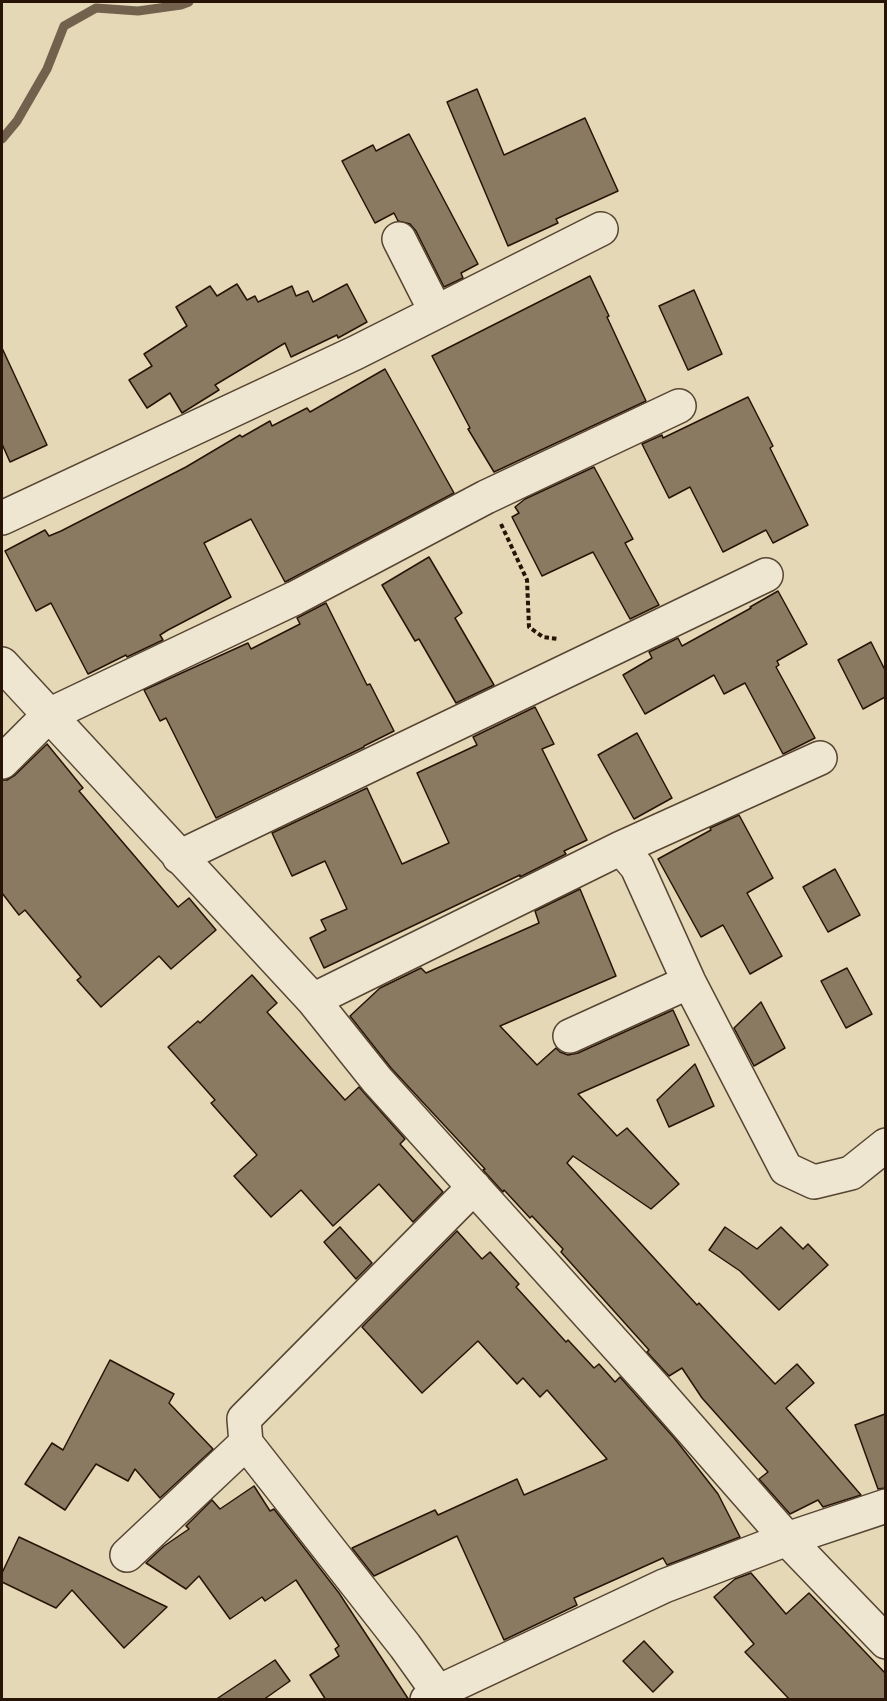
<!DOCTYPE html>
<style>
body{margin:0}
#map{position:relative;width:887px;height:1701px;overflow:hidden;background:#e5d8b7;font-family:"Old Standard TT",serif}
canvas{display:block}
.frame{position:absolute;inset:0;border:3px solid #271406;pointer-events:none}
</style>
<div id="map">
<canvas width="887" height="1701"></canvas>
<div class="frame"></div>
</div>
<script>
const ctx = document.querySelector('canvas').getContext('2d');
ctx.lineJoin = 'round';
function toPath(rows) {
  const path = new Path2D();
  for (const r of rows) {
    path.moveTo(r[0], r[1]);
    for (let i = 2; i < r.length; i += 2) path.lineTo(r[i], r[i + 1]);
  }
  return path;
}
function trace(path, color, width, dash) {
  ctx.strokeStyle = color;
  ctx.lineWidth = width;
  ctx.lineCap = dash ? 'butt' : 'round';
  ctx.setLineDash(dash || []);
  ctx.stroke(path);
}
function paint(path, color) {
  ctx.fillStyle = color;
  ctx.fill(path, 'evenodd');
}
const stream = toPath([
 [2,139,17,121,47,69,64,26,96,8,138,11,181,5,189,2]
]);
const building = toPath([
 [477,89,504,155,585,118,618,191,556,219,558,223,508,246,447,102,477,89],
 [409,134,478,264,461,273,463,278,444,287,416,231,410,224,398,221,394,213,375,223,342,161,373,145,376,151,409,134],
 [590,276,609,316,607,317,646,401,494,472,468,429,470,428,432,356,590,276],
 [237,284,247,300,255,296,258,302,292,286,296,296,308,291,313,302,347,284,367,322,338,338,337,335,291,357,285,343,215,385,219,390,182,413,170,393,147,408,129,380,152,366,144,354,187,326,176,307,210,286,217,296,237,284],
 [694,290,722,354,688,370,659,306,694,290],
 [2,348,47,445,10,462,2,444,2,348],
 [385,369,454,493,285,582,251,519,204,543,231,597,168,630,160,635,163,640,127,657,126,655,88,674,51,603,36,611,5,551,45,530,49,536,61,531,186,467,240,435,242,437,270,421,272,426,307,408,310,412,385,369],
 [748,397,773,446,770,448,808,525,773,543,766,530,723,552,690,487,669,498,642,444,662,435,663,438,748,397],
 [594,467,633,539,625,543,659,605,630,619,593,552,542,576,512,517,519,513,515,507,525,499,594,467],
 [429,557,462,613,455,618,494,685,456,703,419,639,415,641,382,585,429,557],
 [778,591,807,644,777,661,779,665,776,667,815,738,783,754,745,683,724,694,714,675,645,714,623,675,652,658,649,652,678,638,682,646,751,608,750,607,778,591],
 [326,603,367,685,370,684,394,731,364,746,364,747,216,818,166,718,160,721,144,690,248,643,251,649,300,624,297,618,326,603],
 [871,642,885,670,885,697,863,709,838,660,871,642],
 [535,707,554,744,542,749,587,840,564,851,566,854,520,877,520,875,324,968,310,938,326,930,321,920,347,909,325,861,292,876,272,833,367,788,402,864,449,843,417,773,477,745,473,737,535,707],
 [637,733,672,798,634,819,598,755,637,733],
 [47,744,83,788,79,791,178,907,189,898,216,930,171,969,159,956,101,1007,77,980,81,977,25,910,19,915,2,893,2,780,7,780,15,775,47,744],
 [739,815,773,878,747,893,782,956,750,974,723,925,701,937,658,859,711,830,710,828,739,815],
 [835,869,860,915,828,932,803,887,835,869],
 [580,889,616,976,500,1026,537,1065,556,1048,560,1052,568,1055,578,1053,673,1010,689,1045,578,1094,617,1136,627,1128,679,1184,651,1209,573,1156,567,1163,697,1305,699,1303,775,1384,797,1364,814,1383,786,1408,861,1495,823,1507,818,1500,790,1514,759,1479,768,1472,702,1398,682,1368,669,1376,647,1352,649,1350,561,1252,563,1249,532,1216,530,1218,504,1190,503,1192,483,1170,485,1169,391,1068,350,1016,380,988,421,968,426,973,539,923,535,911,580,889],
 [847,968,872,1014,846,1028,821,981,847,968],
 [252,975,277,1003,267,1012,345,1100,359,1087,405,1139,400,1144,443,1192,413,1222,379,1184,333,1226,301,1190,271,1217,234,1176,257,1155,211,1103,215,1100,168,1047,198,1021,200,1023,252,975],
 [761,1002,785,1048,754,1066,734,1028,761,1002],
 [695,1064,714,1106,669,1127,657,1100,695,1064],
 [340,1227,372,1263,356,1279,324,1242,340,1227],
 [725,1227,757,1249,781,1227,803,1249,808,1244,828,1265,779,1310,740,1271,709,1250,725,1227],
 [457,1231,482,1259,490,1252,519,1284,516,1287,566,1342,568,1340,594,1368,599,1364,615,1382,620,1377,675,1439,718,1494,740,1537,667,1565,663,1558,574,1598,577,1605,504,1640,457,1536,374,1576,352,1548,435,1510,438,1515,517,1479,524,1495,607,1459,547,1390,540,1397,523,1378,517,1384,478,1341,422,1393,362,1327,457,1231],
 [110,1360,174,1394,169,1403,213,1449,160,1498,135,1469,128,1481,96,1464,65,1510,25,1484,52,1443,63,1450,110,1360],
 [885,1414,885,1488,878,1489,855,1425,885,1414],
 [254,1486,270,1511,274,1509,339,1593,409,1700,326,1700,310,1675,339,1656,335,1649,339,1646,296,1580,265,1601,262,1597,230,1619,199,1576,186,1589,146,1563,164,1546,189,1529,186,1526,212,1500,220,1509,254,1486],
 [19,1537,66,1559,167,1607,124,1648,72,1590,56,1608,2,1582,2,1573,19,1537],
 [751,1573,786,1614,809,1593,885,1673,885,1700,790,1700,745,1652,754,1644,714,1597,735,1579,751,1573],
 [644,1641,673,1672,653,1692,623,1661,644,1641],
 [275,1660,290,1681,263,1700,215,1700,275,1660]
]);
const path = toPath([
 [501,524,527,580,529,627,543,637,558,639]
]);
const minor = toPath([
 [399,239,436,312],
 [2,518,355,353,601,229],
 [2,664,313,1000,377,1080,654,1387,787,1539,886,1642],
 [2,762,49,715,295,598,486,497,679,406],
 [621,848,637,867,689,982,786,1169,814,1182,851,1173,886,1145],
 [179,857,766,575],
 [313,1000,621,848,820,758],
 [570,1036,689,982],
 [127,1555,246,1443],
 [438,1692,405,1646,246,1443,244,1419,474,1187],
 [427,1700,438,1692,664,1586,787,1539,886,1506]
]);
trace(stream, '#72614c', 9);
paint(building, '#8a7a62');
trace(building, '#271406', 1.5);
trace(minor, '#564532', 36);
trace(path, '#271406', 4, [4.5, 3]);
trace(minor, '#eee6d0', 33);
</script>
